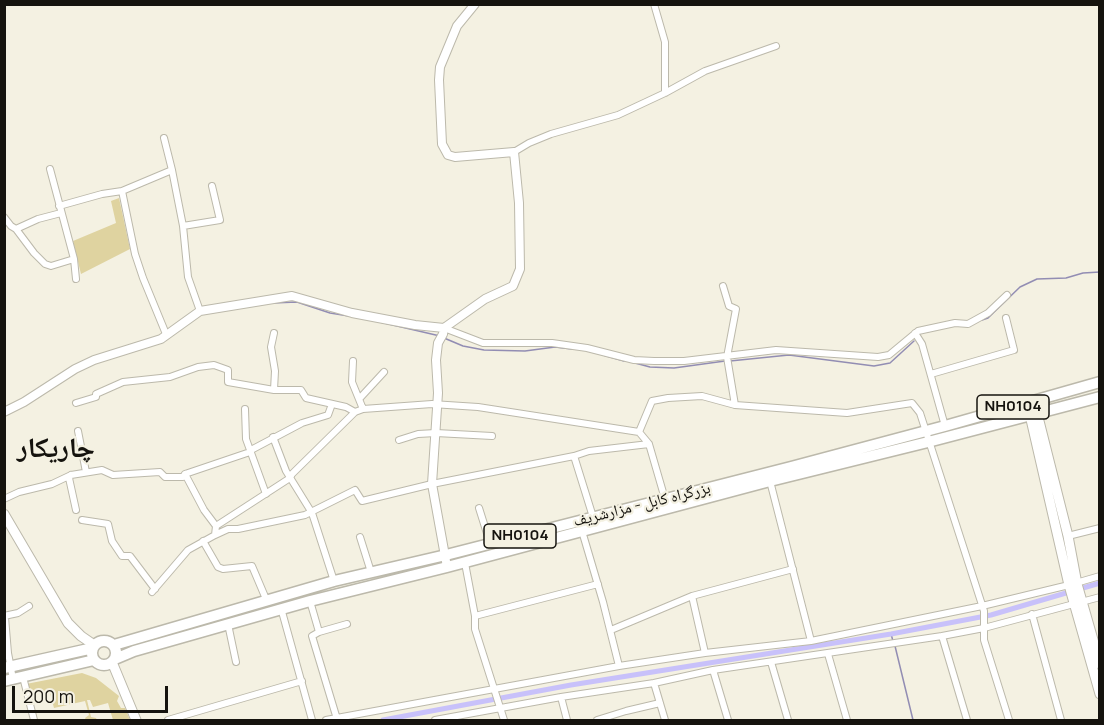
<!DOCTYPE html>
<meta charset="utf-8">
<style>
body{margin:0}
#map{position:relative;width:1104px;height:725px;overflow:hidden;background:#f4f1e2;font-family:Manrope,sans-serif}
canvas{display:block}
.frame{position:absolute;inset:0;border:6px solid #15130e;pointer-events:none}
.scale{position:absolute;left:12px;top:686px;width:156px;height:27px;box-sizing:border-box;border:3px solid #15130e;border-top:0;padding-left:8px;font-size:18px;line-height:21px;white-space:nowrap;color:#15130e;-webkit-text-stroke:4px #f4f1e2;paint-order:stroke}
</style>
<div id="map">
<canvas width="1104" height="725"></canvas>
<div class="frame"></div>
<div class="scale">200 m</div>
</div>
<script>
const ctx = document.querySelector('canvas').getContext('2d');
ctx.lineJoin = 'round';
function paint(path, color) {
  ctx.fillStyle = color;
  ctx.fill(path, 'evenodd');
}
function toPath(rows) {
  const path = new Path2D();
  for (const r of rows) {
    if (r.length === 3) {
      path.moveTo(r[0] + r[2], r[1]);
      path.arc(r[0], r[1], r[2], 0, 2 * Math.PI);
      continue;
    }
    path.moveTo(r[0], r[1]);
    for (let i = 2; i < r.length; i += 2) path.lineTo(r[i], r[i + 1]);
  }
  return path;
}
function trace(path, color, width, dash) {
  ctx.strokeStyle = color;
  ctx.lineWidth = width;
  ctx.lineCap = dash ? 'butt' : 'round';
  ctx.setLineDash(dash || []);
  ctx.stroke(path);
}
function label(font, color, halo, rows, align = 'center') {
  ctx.font = font + ' Manrope,"Noto Naskh Arabic",sans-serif';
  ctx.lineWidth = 4.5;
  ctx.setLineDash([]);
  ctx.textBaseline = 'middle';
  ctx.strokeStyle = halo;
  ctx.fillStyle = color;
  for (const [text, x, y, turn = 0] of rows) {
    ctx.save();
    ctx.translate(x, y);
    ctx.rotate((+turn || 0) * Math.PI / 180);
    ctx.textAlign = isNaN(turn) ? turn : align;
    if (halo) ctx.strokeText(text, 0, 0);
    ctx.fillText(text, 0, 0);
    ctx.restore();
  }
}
const green = toPath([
 [119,198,130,249,81,274,73,241,116,223,111,201],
 [82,673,96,678,119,696,117,701,121,708,125,708,130,720,113,720,108,703,93,707,90,700,87,700,91,717,96,718,97,720,86,720,85,718,89,715,85,701,54,708,49,690,36,692,28,687,26,684]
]);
const stream = toPath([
 [272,303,297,302,330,313,349,316],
 [982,320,988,318,1020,287,1037,279,1066,278,1083,273,1100,272],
 [380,322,440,336],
 [444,338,463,346,484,350,525,351,555,347,572,349],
 [603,355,624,361],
 [730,361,789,355,874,366,890,363,914,341],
 [635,363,650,367,674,368,725,361],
 [891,634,893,641],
 [895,646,913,720]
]);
const canal = toPath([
 [383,720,571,685,891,634,991,615,1100,583]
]);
const minor = toPath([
 [654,4,665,42,665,93],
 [164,138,172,170,183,226,188,277,200,311],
 [514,152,529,143,551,134,618,115,665,93,705,71,776,46],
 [50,169,74,259,76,279],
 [59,206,102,194,122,191],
 [4,217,11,226,16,229,38,219,61,213],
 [183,226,220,220,212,186],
 [16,229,34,253,45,264,51,266,74,259],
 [723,286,729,306,736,309,727,357,735,405,847,413,912,403,920,413,984,611,984,640,1009,720],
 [444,328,483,343,552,343,587,348,634,360,654,361,684,361,776,350,878,357,889,355,918,331,955,323,968,324,988,313,1007,295],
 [274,333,271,347,275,371,274,390],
 [915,333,922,344,945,426],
 [166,334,143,278,135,254,122,191,172,170],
 [353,361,352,382,363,409],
 [931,374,1014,350,1006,318],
 [360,398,384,372],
 [76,403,96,397,96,394,123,382,170,377,198,367,214,365,228,370,228,382,274,390,301,390,306,398,346,407,355,412],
 [245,409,246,439,266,494],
 [78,431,86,472],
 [639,432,652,401,668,398,702,396,735,405],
 [273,437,286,471,312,513,334,581],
 [399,440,418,434,436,433,492,436],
 [251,450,302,423,328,415,332,404],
 [574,456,593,517],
 [185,474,204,510,216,526],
 [71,475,69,478,76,510],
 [770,481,811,641],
 [4,499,19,492,52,484,71,475,102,470,113,475,160,472,165,477,183,477,185,474,250,452],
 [479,508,490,543],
 [82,520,108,524,112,541,122,556,130,556,155,589],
 [582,531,603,602,619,666],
 [215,535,228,529,238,529,305,515,355,490,362,501,432,484,574,456,589,451,649,444],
 [1068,536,1100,528],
 [360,537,371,572],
 [203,541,218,567,223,569,252,566,266,599],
 [465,563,475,616,475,629,504,720],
 [152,592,188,550,215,535,216,526,290,478,292,474,355,412,363,409,432,404,478,407,639,432,649,444,665,499],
 [692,596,705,653],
 [310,601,319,632],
 [281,608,312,720],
 [1032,614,1061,720],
 [4,616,18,613,29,606],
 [475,616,598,584],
 [5,617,8,653,13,679],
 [228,624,236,662],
 [611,630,692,596,793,569],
 [942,636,967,720],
 [828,654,847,720],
 [771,662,788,720],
 [713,670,728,720],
 [23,677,34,720],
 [654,683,665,720],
 [561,697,567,720],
 [337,719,312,636,319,632,347,624],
 [168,720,302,681],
 [326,720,619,666,705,653,811,641,982,606,1069,585,1100,576],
 [435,720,561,697,654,683,713,670,942,636,984,628,1100,597],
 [597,720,626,711,660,703]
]);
const tertiary = toPath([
 [444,328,443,334,438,343,436,360,438,393,432,484,447,567],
 [4,412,24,402,75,369,94,360,161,339,200,311,292,296,352,313,415,325,444,328,485,299,513,286,520,269,519,203,514,152,455,157,448,155,442,144,439,80,440,67,457,26,475,4]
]);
const secondary = toPath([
 [1037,413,1068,536,1077,584,1100,664],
 [1030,415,1069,585,1100,694],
 [4,514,68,623,81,636,94,645],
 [112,662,136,720]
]);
const trunk = toPath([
 [104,653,12],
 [114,645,334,581,446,555,791,467,945,426,1100,382],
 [115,659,134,651,310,601,447,567,770,481,928,442,1100,397],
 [4,668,93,648],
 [4,681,94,660]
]);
const shields = [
 [1013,407,72],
 [520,536,72]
];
const shieldNames = [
 ["NH0104",1013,407],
 ["NH0104",520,536]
];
const streetNames = [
 ["بزرگراه کابل - مزارشریف",642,505,-14]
];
const townNames = [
 ["چاریکار",56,449]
];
paint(green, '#dfd3a0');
trace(stream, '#928db3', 1.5);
trace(canal, '#c8c1fa', 5);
trace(minor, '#bcb9ab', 8);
trace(tertiary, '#bcb9ab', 10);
trace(secondary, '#bcb9ab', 11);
trace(trunk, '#bcb9ab', 13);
trace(minor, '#fff', 6);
trace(tertiary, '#fff', 8);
trace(secondary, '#fff', 9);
trace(trunk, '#fff', 10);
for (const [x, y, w] of shields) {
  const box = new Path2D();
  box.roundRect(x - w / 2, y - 12, w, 24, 4.5);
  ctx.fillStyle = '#f4f1e2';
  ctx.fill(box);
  trace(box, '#15130e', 1.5);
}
label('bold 15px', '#15130e', null, shieldNames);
label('16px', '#15130e', '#f4f1e2', streetNames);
label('bold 28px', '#15130e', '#f4f1e2', townNames);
</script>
